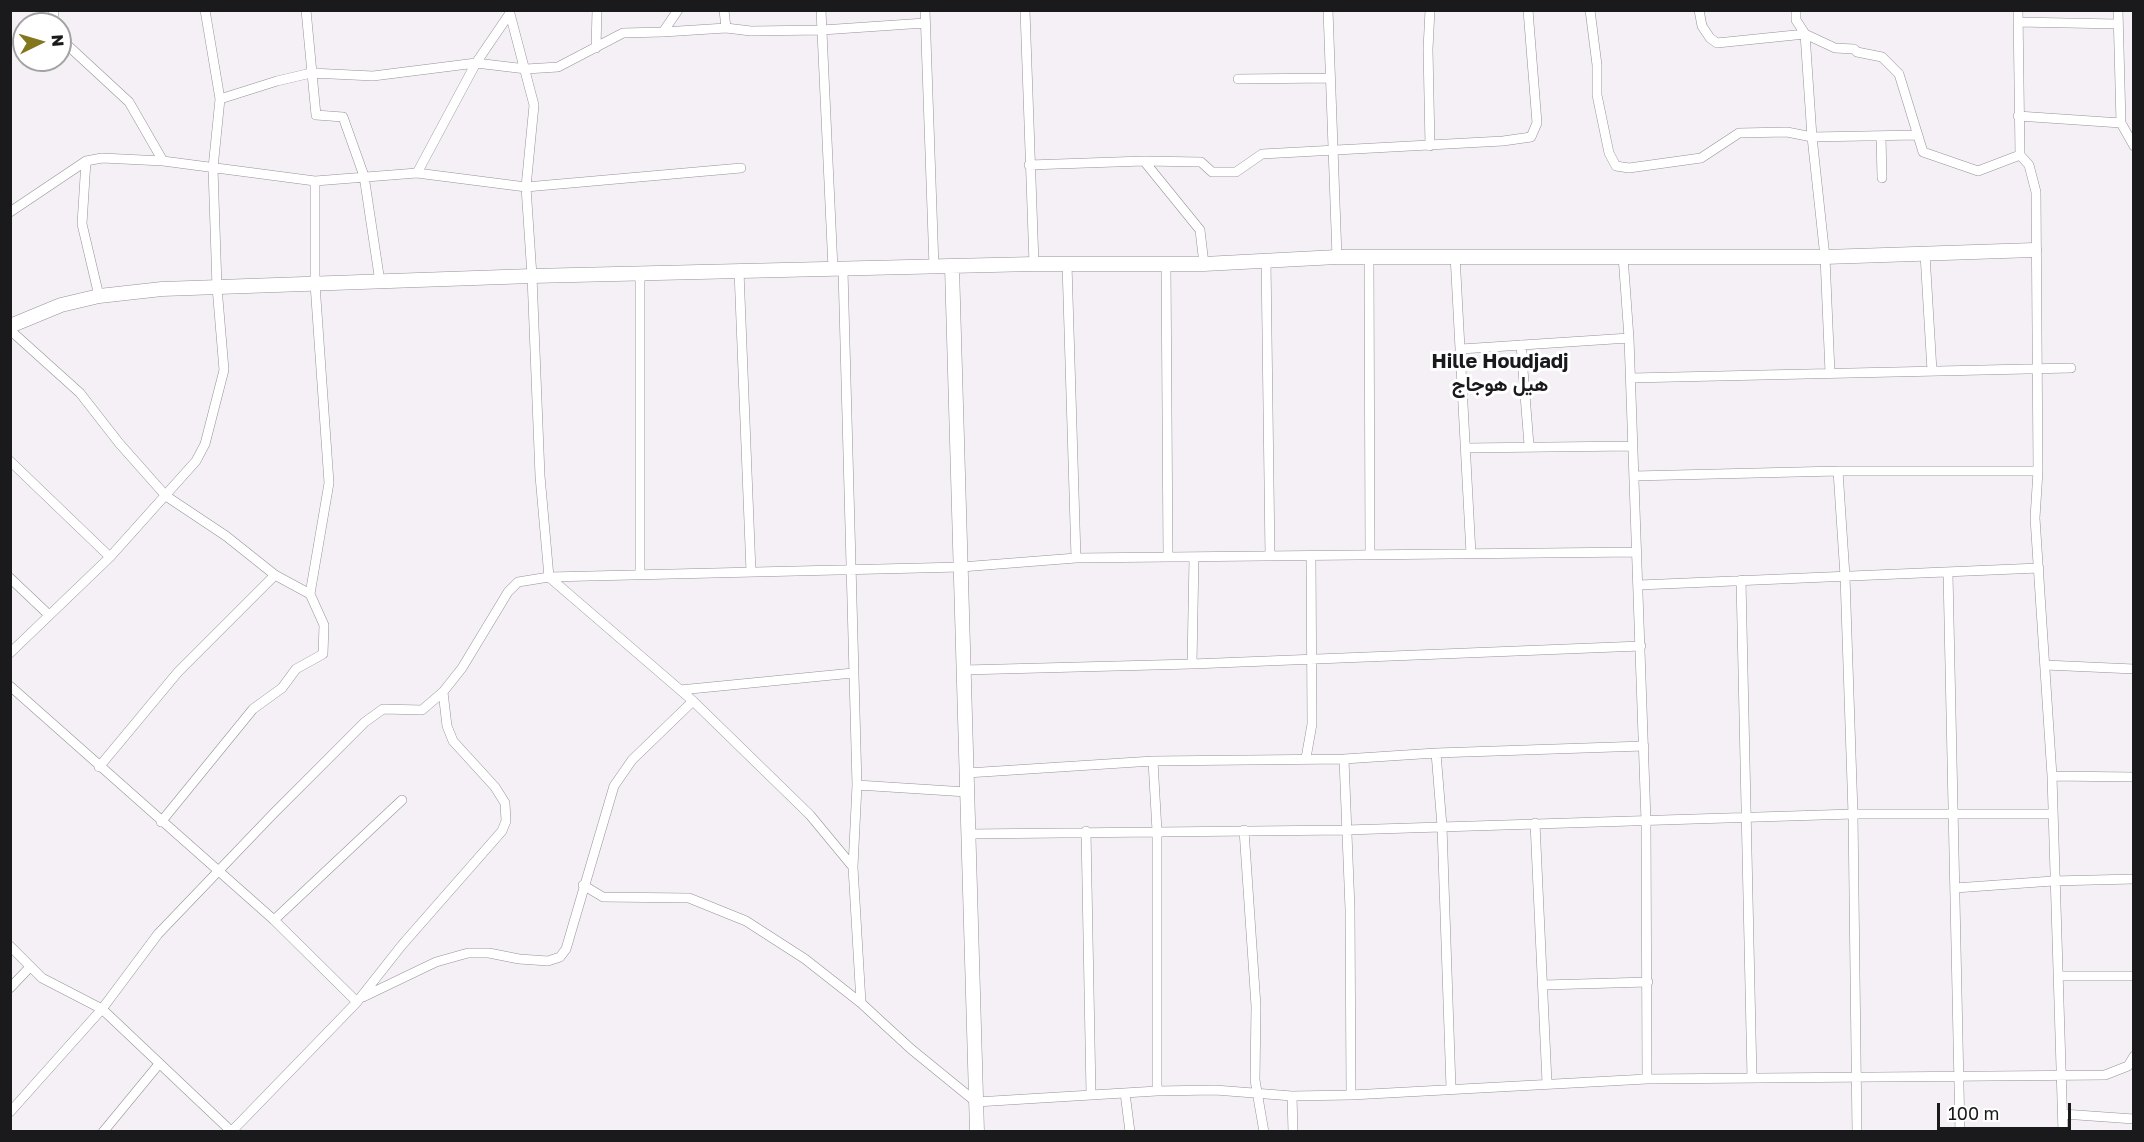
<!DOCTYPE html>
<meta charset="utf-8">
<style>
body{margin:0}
#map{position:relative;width:2144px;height:1142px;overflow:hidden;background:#f4f0f6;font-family:"Golos Text",sans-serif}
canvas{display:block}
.frame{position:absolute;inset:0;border:12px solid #1a191b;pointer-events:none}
.north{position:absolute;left:12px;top:12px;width:60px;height:60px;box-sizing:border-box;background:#fff;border:2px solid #a3a3a4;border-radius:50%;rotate:85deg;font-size:16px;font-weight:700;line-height:24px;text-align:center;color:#1a191b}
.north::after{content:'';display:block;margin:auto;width:21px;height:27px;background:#84771b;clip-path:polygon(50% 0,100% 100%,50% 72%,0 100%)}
.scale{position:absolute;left:1937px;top:1103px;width:134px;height:27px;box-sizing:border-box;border:3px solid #1a191b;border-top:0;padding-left:8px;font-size:18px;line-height:21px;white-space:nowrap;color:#1a191b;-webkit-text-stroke:4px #fff;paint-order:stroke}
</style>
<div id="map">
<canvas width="2144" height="1142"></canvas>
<div class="frame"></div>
<div class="north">N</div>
<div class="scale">100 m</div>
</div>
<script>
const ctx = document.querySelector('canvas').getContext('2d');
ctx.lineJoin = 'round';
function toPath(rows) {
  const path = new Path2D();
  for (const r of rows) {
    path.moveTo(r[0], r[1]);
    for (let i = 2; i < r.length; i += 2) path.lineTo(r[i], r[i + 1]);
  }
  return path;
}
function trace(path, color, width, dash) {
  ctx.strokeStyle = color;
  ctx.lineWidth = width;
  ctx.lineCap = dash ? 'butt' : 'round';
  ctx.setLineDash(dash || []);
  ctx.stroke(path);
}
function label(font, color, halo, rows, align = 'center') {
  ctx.font = font + ' "Golos Text",Vazirmatn,sans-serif';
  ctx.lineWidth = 6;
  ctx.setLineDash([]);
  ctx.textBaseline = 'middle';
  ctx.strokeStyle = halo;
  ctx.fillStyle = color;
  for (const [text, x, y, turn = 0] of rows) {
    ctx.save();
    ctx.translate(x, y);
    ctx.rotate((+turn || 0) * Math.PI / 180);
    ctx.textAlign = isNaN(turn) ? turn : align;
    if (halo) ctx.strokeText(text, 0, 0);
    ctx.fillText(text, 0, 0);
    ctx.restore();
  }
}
const street = toPath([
 [53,10,55,24],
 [306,10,316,115,343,117,364,176,380,282],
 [509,10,534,105,526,187,532,276,540,476,549,577,693,701,810,815,853,867],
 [724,10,726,28],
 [821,10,833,269],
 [925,10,934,267],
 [1025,10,1034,264],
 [1328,10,1337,257],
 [1430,10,1428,49,1430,146],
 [1590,10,1597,65,1597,95,1609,153,1616,166,1629,168,1701,158,1739,133,1787,132,1812,137,1916,135],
 [1699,10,1702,26,1710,38,1717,43,1805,34,1835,48,1854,49,1857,52,1882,57,1899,74,1923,152,1978,171,2020,155],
 [1796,10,1796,20,1805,34,1812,137,1825,257,1830,373],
 [2018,10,2020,155,2029,165,2036,192,2038,471,2035,518,2052,776,2063,1132],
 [2118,10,2121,123],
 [2018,22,2117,24],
 [663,32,726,28,751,31,822,30,925,23],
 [60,34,63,41,129,102,163,161],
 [596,48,597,10],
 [1238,79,1330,78],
 [220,99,277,81,311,73,373,76,476,63,526,69,558,67,623,33,663,32,678,10],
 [2018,116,2121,123,2134,146],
 [1881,136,1882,178],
 [86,161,82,224,99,296],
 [1144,161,1201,162,1212,172,1236,172,1262,154,1503,141,1531,137,1537,123,1528,10],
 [1029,165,1144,161,1200,230,1204,264],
 [417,173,476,63,508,16],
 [10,212,86,161,102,158,163,161,315,181,417,173,526,187,741,168],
 [1925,254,1932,371],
 [1455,255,1471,554],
 [1623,256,1629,338,1646,821,1647,1079],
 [1369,257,1370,555],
 [1266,260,1270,556],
 [1067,264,1076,558],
 [1166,264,1168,557],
 [843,270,857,785,853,867,861,1003,911,1049,976,1102,1157,1091,1215,1090,1292,1096,1351,1095,1647,1079,2105,1075,2128,1066,2134,1056],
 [739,271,751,572],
 [640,273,640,574],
 [10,330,80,393,119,443,166,496,226,536,275,575],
 [1521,345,1529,445],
 [1461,349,1629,338],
 [1631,378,2071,368],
 [1466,448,1632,446],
 [10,461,110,557],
 [1838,471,1845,576,1853,814,1857,1132],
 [1634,476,1838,471,2038,471],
 [1948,573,1960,1132],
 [10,578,49,615],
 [1741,580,1752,1078],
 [1639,585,2039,568],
 [10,653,110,557,196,461,205,444,224,370,217,287,213,168,220,99,205,10],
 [1192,664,1194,557],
 [2045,665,2134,669],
 [964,670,1192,664,1641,646],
 [10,686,274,920,357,1002],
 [680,690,853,673],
 [1436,753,1442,826,1451,1088],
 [1306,758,1312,724,1311,557],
 [1344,759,1350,909,1351,1095],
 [1153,761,1157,831,1157,1091],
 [99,767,178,672,275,575,310,594],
 [967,773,1153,761,1344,759,1436,753,1644,746],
 [2052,776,2134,777],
 [857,785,967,792],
 [161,822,253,709,282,688,296,669,323,654,324,625,310,594,329,483,315,284,315,181],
 [1535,823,1547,1083],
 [1244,830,1256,1006,1255,1080,1264,1132],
 [1086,831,1091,1094],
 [968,834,1346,830,1853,814,2052,814],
 [583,885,603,897,689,898,746,921,805,959,861,1003],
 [1955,888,2053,881,2134,879],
 [274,920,402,800],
 [10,946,42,978,102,1009,232,1132],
 [2058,976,2134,976],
 [1544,985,1648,982],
 [10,988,30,967],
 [363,997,436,962,468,953,489,953,519,959,548,961,560,957,566,949,614,786,632,760,693,701],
 [1125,1093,1130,1132],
 [1292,1096,1293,1132],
 [10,1112,102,1009,158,934,273,814,365,722,383,709,422,710,443,692,462,668,508,592,518,582,549,577,961,567,1076,558,1637,552],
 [2063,1114,2134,1119],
 [103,1132,159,1064],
 [231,1132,357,1002,402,945,502,831,506,821,505,803,495,787,453,741,447,726,443,692]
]);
const secondary = toPath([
 [952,267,977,1132],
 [10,326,61,305,99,296,162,289,532,276,1034,264,1204,264,1337,257,1825,257,2034,250]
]);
const neighbourhoodNames = [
 ["Hille Houdjadj",1500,362],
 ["هيل هوجاج",1500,385]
];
trace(street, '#969298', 10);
trace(secondary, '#969298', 15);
trace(street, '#fff', 9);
trace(secondary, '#fff', 14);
label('bold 20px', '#1a191b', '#fff', neighbourhoodNames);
</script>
